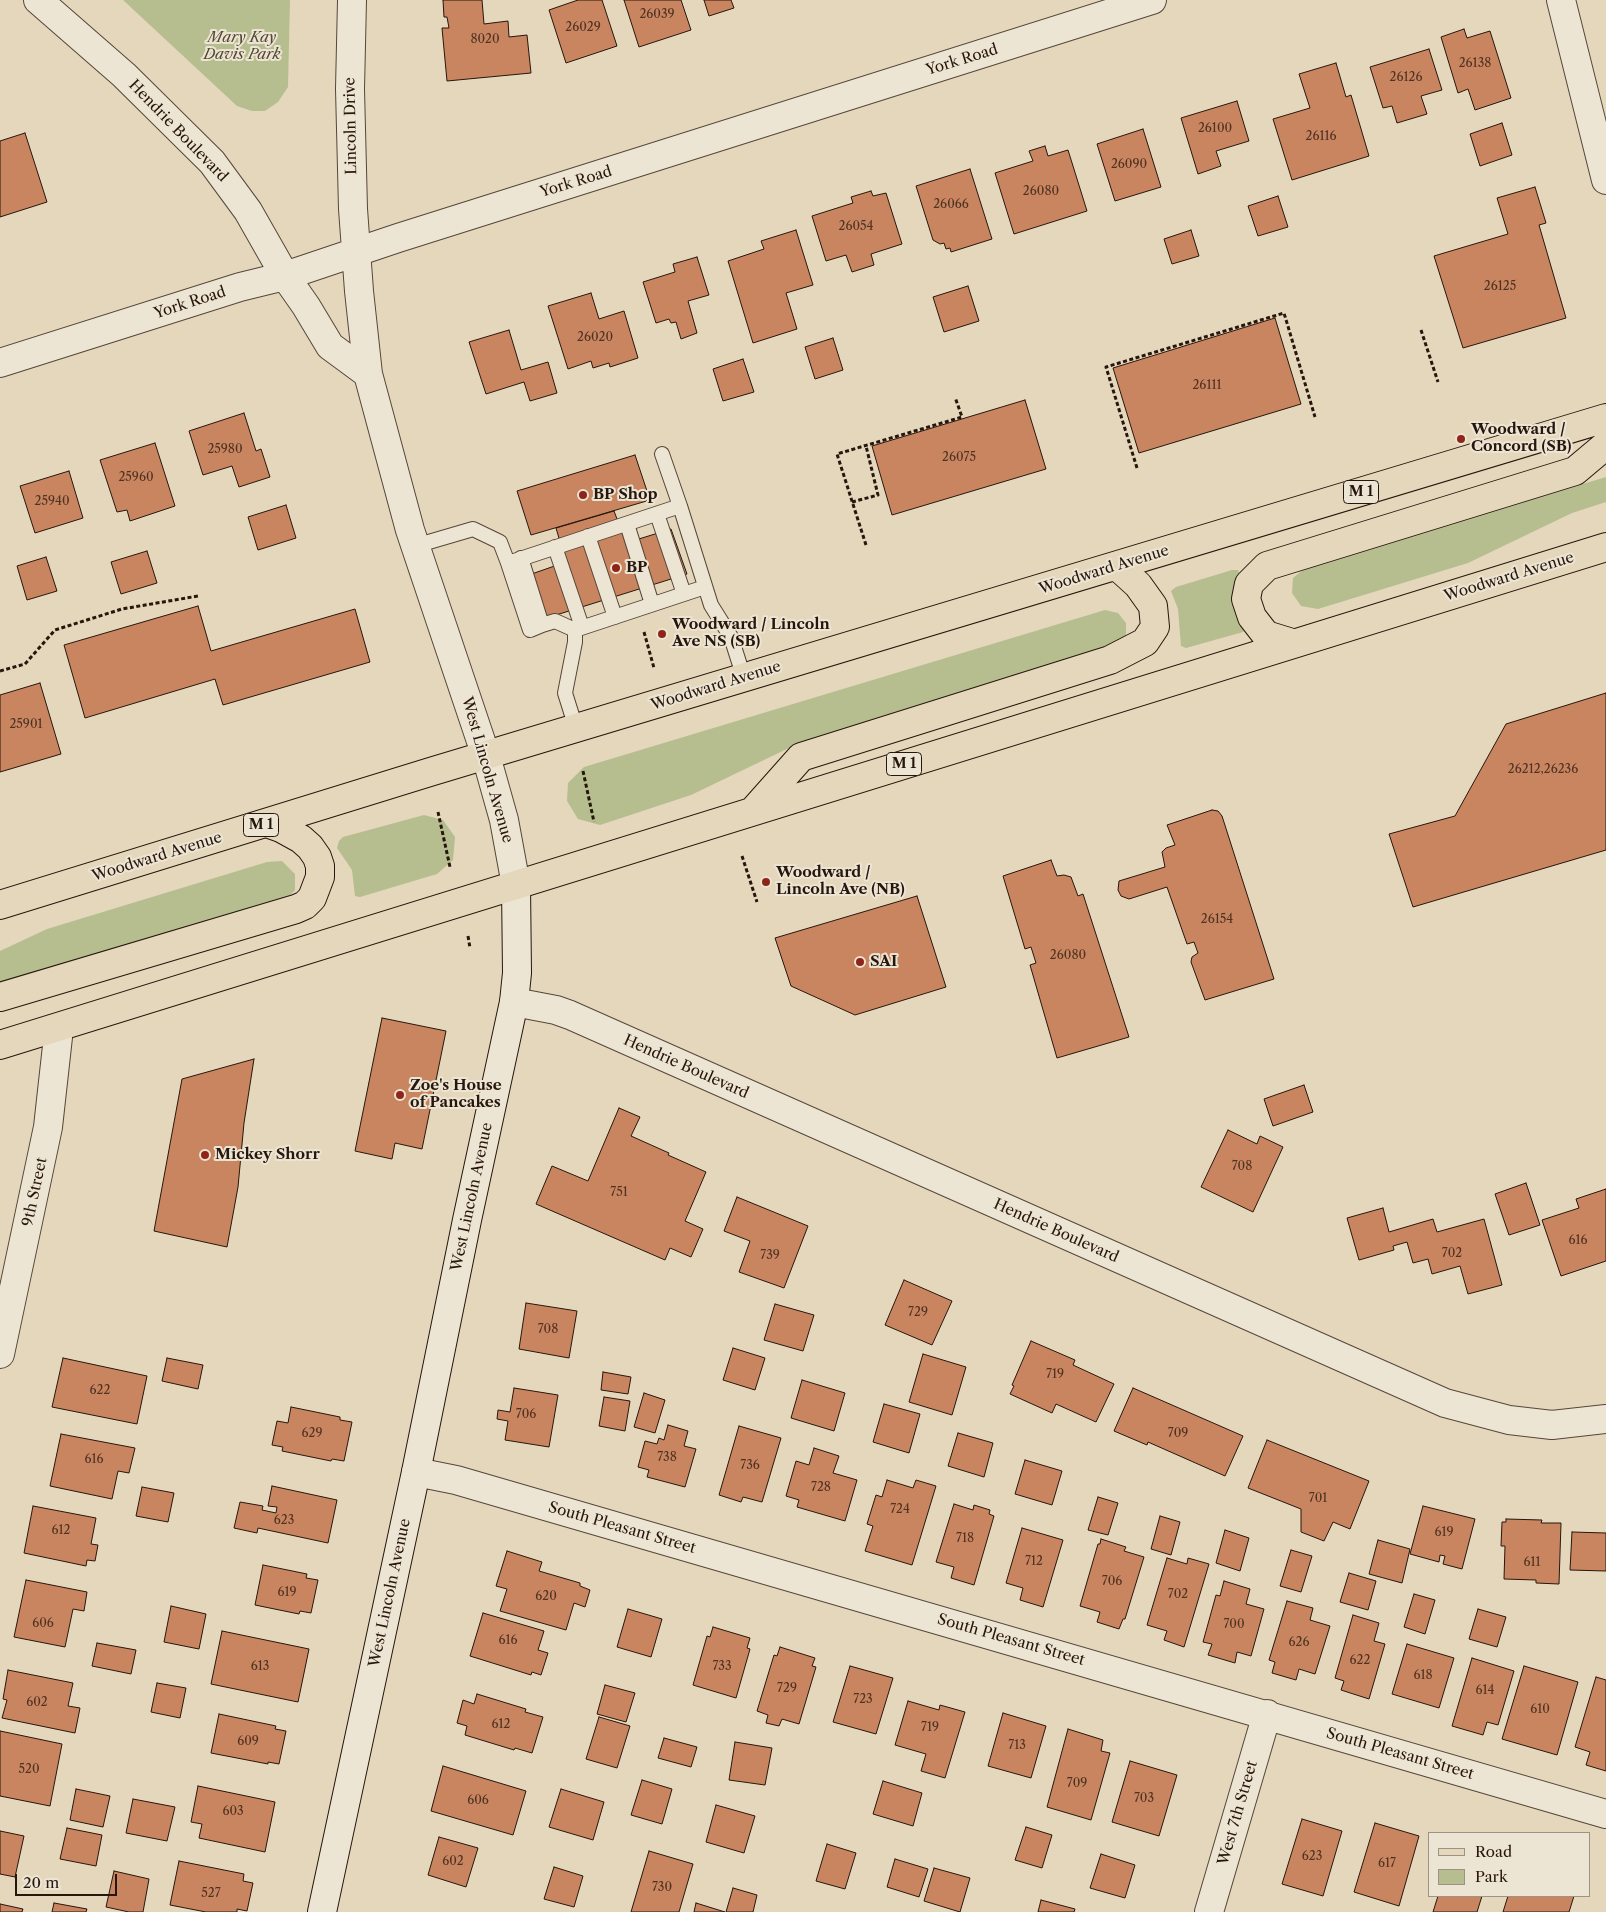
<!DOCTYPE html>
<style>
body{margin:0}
#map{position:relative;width:1606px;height:1912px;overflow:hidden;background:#e4d7bc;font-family:"Libre Caslon Text",serif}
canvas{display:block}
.legend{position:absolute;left:1428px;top:1832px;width:162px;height:65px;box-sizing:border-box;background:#ede5d3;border:1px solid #9e9284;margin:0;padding:6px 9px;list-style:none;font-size:15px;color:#27160d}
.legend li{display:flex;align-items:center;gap:10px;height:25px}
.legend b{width:25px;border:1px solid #9e9284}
.scale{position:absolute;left:15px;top:1874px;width:102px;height:22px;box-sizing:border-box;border:2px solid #27160d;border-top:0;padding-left:6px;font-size:15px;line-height:18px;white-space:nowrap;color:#27160d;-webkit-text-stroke:4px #ede5d3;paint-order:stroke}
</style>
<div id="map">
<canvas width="1606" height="1912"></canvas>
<ul class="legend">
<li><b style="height:6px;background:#e4d7bc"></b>Road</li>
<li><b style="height:14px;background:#b6be8f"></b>Park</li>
</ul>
<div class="scale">20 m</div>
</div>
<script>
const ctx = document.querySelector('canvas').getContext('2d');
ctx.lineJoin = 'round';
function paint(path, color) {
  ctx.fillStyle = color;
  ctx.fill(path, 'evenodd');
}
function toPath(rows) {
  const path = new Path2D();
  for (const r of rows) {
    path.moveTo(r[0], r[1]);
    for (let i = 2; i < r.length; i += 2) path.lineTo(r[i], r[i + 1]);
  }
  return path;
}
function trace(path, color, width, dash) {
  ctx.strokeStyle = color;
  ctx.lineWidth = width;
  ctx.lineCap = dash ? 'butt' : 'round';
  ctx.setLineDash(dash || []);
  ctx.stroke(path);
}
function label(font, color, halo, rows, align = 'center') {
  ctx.font = font + ' "Libre Caslon Text",serif';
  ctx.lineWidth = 4;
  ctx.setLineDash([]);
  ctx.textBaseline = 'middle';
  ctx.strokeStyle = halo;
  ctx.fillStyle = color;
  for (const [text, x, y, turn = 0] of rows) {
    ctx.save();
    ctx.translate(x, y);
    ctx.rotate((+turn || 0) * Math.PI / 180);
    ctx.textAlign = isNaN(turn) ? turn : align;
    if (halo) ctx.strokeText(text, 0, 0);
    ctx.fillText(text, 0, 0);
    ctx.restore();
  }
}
const green = toPath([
 [123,0,290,0,288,87,278,102,265,111,252,111,237,106],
 [1606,477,1606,502,1572,513,1468,563,1318,609,1301,606,1292,593,1293,578,1305,568],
 [1232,570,1238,570,1240,575,1247,628,1243,632,1186,648,1181,646,1178,609,1171,591,1176,587],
 [1105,610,1118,613,1126,623,1126,638,1116,650,791,747,691,795,600,825,578,819,567,801,568,783,584,767],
 [424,815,443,820,455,837,453,860,437,874,360,897,355,896,352,870,337,848,339,841,343,837],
 [282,861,295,874,295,890,285,901,0,986,0,951,47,929,267,862]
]);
const building = toPath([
 [443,0,482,0,484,24,508,21,509,37,527,35,531,73,447,81,442,28,449,28,447,17,444,17,443,0],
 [578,0,602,0,617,46,566,63,549,10,578,0],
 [624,0,681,0,691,30,639,47,624,0],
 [704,0,731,0,734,8,709,16,704,0],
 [1464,29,1467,38,1490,31,1511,98,1475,110,1468,89,1458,93,1441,37,1464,29],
 [1429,49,1442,90,1421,96,1427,114,1397,123,1392,106,1383,108,1370,67,1429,49],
 [1336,63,1346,97,1351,95,1369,156,1292,180,1273,119,1310,108,1299,74,1336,63],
 [1237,101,1249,141,1216,151,1221,166,1198,174,1181,118,1237,101],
 [1502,123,1512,155,1480,166,1470,134,1502,123],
 [1143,129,1161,187,1115,201,1097,144,1143,129],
 [25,133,47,202,0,217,0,141,25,133],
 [1045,146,1048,156,1068,150,1087,211,1014,234,995,173,1033,161,1029,151,1045,146],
 [970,169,992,239,951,252,950,248,946,249,944,243,940,244,933,240,916,186,970,169],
 [1535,187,1546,223,1539,225,1566,318,1463,348,1434,256,1508,234,1497,198,1535,187],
 [871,191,873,196,886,193,902,244,871,254,874,265,852,272,846,255,826,261,812,216,853,203,851,197,871,191],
 [1278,196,1288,227,1258,236,1248,206,1278,196],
 [796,230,813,285,786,293,797,329,753,343,728,261,764,249,761,241,796,230],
 [1191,230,1199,256,1172,264,1164,239,1191,230],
 [697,257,709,295,688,301,697,333,681,339,676,322,671,323,669,319,656,323,643,282,675,272,673,264,697,257],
 [968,286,979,321,944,332,933,297,968,286],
 [591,293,599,319,624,311,638,358,610,367,609,363,593,368,591,361,568,369,548,306,591,293],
 [1275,318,1301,404,1139,453,1113,368,1275,318],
 [509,330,521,370,548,362,557,393,530,401,524,382,486,394,469,342,509,330],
 [833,338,843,370,815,379,805,347,833,338],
 [743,359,754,392,723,401,713,369,743,359],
 [1025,400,1046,469,892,515,872,446,1025,400],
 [244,413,256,451,261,449,270,477,239,487,232,466,203,475,189,431,244,413],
 [155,443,175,506,130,521,127,510,117,512,100,460,155,443],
 [635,455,650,500,531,535,517,491,635,455],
 [69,471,83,518,35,533,20,486,69,471],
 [286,505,296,538,258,550,248,517,286,505],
 [614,511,626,543,671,529,687,574,537,621,523,577,566,562,556,528,614,511],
 [147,551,157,583,121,594,111,562,147,551],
 [46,557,57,591,27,600,17,566,46,557],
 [198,606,211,651,355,609,370,662,223,705,215,679,85,718,64,645,198,606],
 [40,683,61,754,0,772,0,695,40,683],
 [1606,693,1606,850,1413,907,1389,834,1455,816,1506,724,1606,693],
 [1212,810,1218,811,1222,816,1274,979,1205,1000,1191,962,1192,957,1198,953,1194,942,1187,944,1167,887,1129,899,1121,896,1118,890,1119,881,1165,867,1162,852,1166,848,1175,845,1167,825,1212,810],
 [1051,860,1057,876,1064,875,1071,877,1078,896,1083,894,1129,1037,1057,1058,1030,965,1036,963,1031,947,1025,949,1003,876,1051,860],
 [917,896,946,987,855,1015,791,986,775,938,917,896],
 [382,1018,446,1031,422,1149,395,1143,392,1159,355,1151,382,1018],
 [254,1059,244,1123,238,1187,227,1247,154,1231,182,1079,254,1059],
 [1304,1085,1313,1112,1273,1126,1264,1099,1304,1085],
 [619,1108,640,1117,631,1136,669,1153,668,1155,706,1172,685,1221,703,1229,691,1257,670,1248,665,1260,536,1204,552,1166,588,1181,619,1108],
 [1228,1130,1257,1144,1260,1136,1283,1147,1253,1212,1201,1187,1228,1130],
 [1526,1183,1540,1225,1509,1235,1495,1194,1526,1183],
 [1606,1189,1606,1261,1561,1276,1542,1220,1579,1208,1576,1199,1606,1189],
 [737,1197,808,1226,784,1288,739,1272,750,1241,724,1231,737,1197],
 [1383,1208,1389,1232,1433,1219,1437,1232,1484,1219,1502,1285,1468,1294,1460,1266,1432,1274,1428,1259,1413,1263,1407,1242,1393,1246,1394,1250,1359,1260,1347,1218,1383,1208],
 [904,1280,952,1301,932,1345,885,1325,904,1280],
 [526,1303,577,1311,569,1358,519,1349,526,1303],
 [775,1304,814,1315,803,1351,764,1340,775,1304],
 [1031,1341,1075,1360,1073,1365,1114,1384,1096,1422,1056,1404,1052,1413,1010,1394,1014,1386,1012,1385,1031,1341],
 [733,1348,765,1358,755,1390,723,1380,733,1348],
 [923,1354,966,1367,952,1415,909,1402,923,1354],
 [63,1358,147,1376,137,1424,52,1407,63,1358],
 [167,1358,203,1365,198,1389,162,1381,167,1358],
 [603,1372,631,1377,628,1394,601,1390,603,1372],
 [802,1380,845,1393,834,1431,791,1418,802,1380],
 [514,1388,558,1395,549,1447,505,1440,508,1421,497,1419,498,1410,510,1412,514,1388],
 [1133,1388,1243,1436,1225,1476,1148,1442,1147,1445,1114,1431,1133,1388],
 [644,1393,665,1400,655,1433,634,1427,644,1393],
 [604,1397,630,1401,625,1431,599,1426,604,1397],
 [884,1404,920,1414,909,1453,873,1442,884,1404],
 [291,1407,340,1417,340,1420,352,1422,344,1461,332,1459,331,1461,282,1451,283,1447,272,1445,277,1421,288,1423,291,1407],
 [668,1425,688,1431,684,1446,696,1449,685,1487,647,1477,649,1470,638,1467,645,1441,657,1444,659,1438,664,1440,668,1425],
 [739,1426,781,1438,762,1502,743,1497,741,1502,719,1495,739,1426],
 [958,1433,993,1443,984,1477,948,1466,958,1433],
 [61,1434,135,1448,129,1473,118,1471,112,1499,50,1486,61,1434],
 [1267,1440,1369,1481,1350,1529,1333,1522,1324,1541,1301,1532,1301,1509,1248,1488,1267,1440],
 [814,1448,839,1456,833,1473,857,1480,845,1521,797,1507,799,1500,786,1496,796,1461,809,1465,814,1448],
 [1025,1460,1062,1471,1052,1505,1015,1494,1025,1460],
 [887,1480,913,1488,916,1480,936,1486,912,1565,865,1551,873,1526,867,1524,876,1495,882,1497,887,1480],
 [272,1486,337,1500,328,1543,258,1528,257,1533,234,1528,240,1502,263,1506,262,1510,276,1513,277,1507,268,1506,272,1486],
 [142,1487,174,1493,168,1522,136,1516,142,1487],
 [1098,1497,1118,1503,1108,1535,1088,1530,1098,1497],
 [954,1504,973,1510,974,1505,990,1510,989,1514,994,1516,974,1585,951,1578,954,1567,936,1562,954,1504],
 [33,1506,96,1518,91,1544,98,1545,95,1561,87,1560,86,1566,24,1553,33,1506],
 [1423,1506,1475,1519,1462,1569,1443,1564,1445,1556,1440,1555,1439,1562,1410,1554,1423,1506],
 [1160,1516,1180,1522,1171,1555,1151,1549,1160,1516],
 [1506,1519,1542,1520,1541,1523,1561,1523,1559,1584,1536,1583,1536,1580,1504,1579,1505,1546,1501,1546,1502,1522,1506,1522,1506,1519],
 [1022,1528,1063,1540,1043,1607,1020,1600,1023,1588,1006,1583,1022,1528],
 [1225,1530,1249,1538,1240,1571,1216,1563,1225,1530],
 [1572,1532,1606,1533,1606,1571,1570,1570,1572,1532],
 [1101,1539,1126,1547,1124,1551,1144,1557,1125,1619,1123,1619,1119,1629,1097,1622,1100,1612,1080,1606,1098,1544,1100,1544,1101,1539],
 [1378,1540,1410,1549,1402,1583,1369,1574,1378,1540],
 [1291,1550,1312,1556,1301,1592,1280,1586,1291,1550],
 [507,1551,542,1562,539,1571,580,1583,580,1586,590,1590,585,1607,574,1603,566,1630,500,1611,507,1589,496,1586,507,1551],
 [1167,1558,1187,1564,1188,1558,1209,1564,1184,1647,1164,1640,1167,1631,1147,1625,1167,1558],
 [263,1565,307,1574,306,1578,318,1580,311,1613,300,1611,299,1614,255,1605,263,1565],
 [1349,1573,1376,1581,1368,1610,1340,1602,1349,1573],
 [26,1580,87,1592,84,1611,73,1609,65,1647,14,1637,26,1580],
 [1224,1581,1250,1589,1246,1604,1264,1609,1251,1656,1237,1652,1235,1663,1208,1655,1212,1644,1203,1642,1216,1595,1220,1596,1224,1581],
 [1414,1594,1435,1600,1425,1634,1404,1627,1414,1594],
 [1287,1601,1313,1608,1310,1620,1330,1626,1315,1674,1299,1669,1296,1680,1272,1673,1275,1662,1269,1660,1287,1601],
 [171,1606,206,1614,199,1649,164,1642,171,1606],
 [628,1609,662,1619,651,1657,617,1647,628,1609],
 [1478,1609,1506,1617,1497,1647,1469,1639,1478,1609],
 [483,1613,544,1631,538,1650,548,1653,541,1675,532,1672,531,1675,470,1656,483,1613],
 [1353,1615,1379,1623,1374,1641,1385,1644,1369,1699,1341,1690,1344,1681,1335,1678,1353,1615],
 [713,1627,750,1638,747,1648,750,1649,736,1698,693,1685,707,1636,710,1637,713,1627],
 [222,1631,309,1649,298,1702,211,1684,222,1631],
 [97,1643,136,1650,131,1674,92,1666,97,1643],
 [1407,1644,1454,1658,1439,1708,1392,1694,1407,1644],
 [780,1647,815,1658,812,1666,816,1667,799,1724,782,1719,779,1726,766,1723,768,1715,757,1711,774,1655,777,1656,780,1647],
 [1472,1658,1514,1671,1498,1725,1487,1722,1483,1735,1452,1726,1472,1658],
 [850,1666,893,1678,876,1734,833,1722,850,1666],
 [1524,1666,1578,1682,1557,1755,1502,1739,1524,1666],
 [8,1670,73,1683,68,1706,80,1708,75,1733,2,1718,7,1700,3,1699,8,1670],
 [1596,1677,1606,1680,1606,1771,1586,1765,1590,1752,1575,1747,1596,1677],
 [157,1683,186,1688,180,1718,151,1712,157,1683],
 [605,1685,635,1693,626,1722,597,1714,605,1685],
 [477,1694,526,1709,525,1712,543,1717,532,1753,515,1748,514,1750,465,1735,467,1726,457,1723,463,1700,474,1704,477,1694],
 [908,1701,939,1710,940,1705,965,1712,945,1778,921,1771,926,1754,895,1745,908,1701],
 [1003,1713,1046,1726,1031,1778,988,1766,1003,1713],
 [219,1714,276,1726,275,1729,286,1731,279,1764,268,1762,268,1764,211,1753,219,1714],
 [599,1717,630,1726,617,1768,586,1759,599,1717],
 [1068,1729,1103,1740,1101,1751,1110,1753,1091,1820,1047,1807,1068,1729],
 [0,1731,62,1744,50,1806,0,1796,0,1731],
 [664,1738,697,1747,691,1767,658,1758,664,1738],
 [735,1742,772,1748,765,1785,729,1780,735,1742],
 [1130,1761,1177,1775,1159,1836,1112,1822,1130,1761],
 [443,1766,526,1791,513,1835,431,1811,443,1766],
 [642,1780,672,1789,662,1824,631,1815,642,1780],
 [883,1781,922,1793,913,1826,873,1814,883,1781],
 [198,1786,275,1802,265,1852,199,1838,202,1824,191,1822,198,1786],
 [76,1789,110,1796,103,1827,70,1820,76,1789],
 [561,1789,604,1802,593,1840,549,1827,561,1789],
 [133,1799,175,1807,167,1841,126,1833,133,1799],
 [716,1805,755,1816,744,1853,706,1842,716,1805],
 [1302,1819,1342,1831,1323,1896,1282,1884,1302,1819],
 [1375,1823,1419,1836,1399,1906,1354,1892,1375,1823],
 [1026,1827,1052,1835,1042,1868,1015,1860,1026,1827],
 [67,1828,102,1835,96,1866,60,1859,67,1828],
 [0,1831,24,1836,15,1877,0,1874,0,1831],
 [439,1837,478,1848,466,1887,428,1875,439,1837],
 [827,1844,856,1853,845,1889,816,1881,827,1844],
 [649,1851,693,1864,679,1912,631,1912,649,1851],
 [1101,1854,1135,1865,1125,1898,1090,1888,1101,1854],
 [895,1859,928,1869,919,1897,887,1887,895,1859],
 [179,1861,244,1874,243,1881,253,1883,247,1911,237,1909,237,1912,206,1912,170,1905,179,1861],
 [554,1867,583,1876,574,1907,544,1899,554,1867],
 [934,1868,970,1878,960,1912,924,1901,934,1868],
 [114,1871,149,1879,143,1912,129,1912,106,1907,114,1871],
 [733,1888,757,1895,753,1912,726,1912,733,1888],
 [1438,1896,1482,1896,1477,1912,1433,1912,1438,1896],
 [1508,1896,1574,1896,1569,1912,1503,1912,1508,1896],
 [1041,1900,1075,1909,1074,1912,1038,1912,1041,1900],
 [54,1903,87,1909,86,1912,52,1912,54,1903],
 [696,1903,725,1912,694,1912,696,1903],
 [0,1904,23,1909,22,1912,0,1912,0,1904]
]);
const path = toPath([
 [1421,330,1438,382],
 [1137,468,1106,367,1284,313,1315,417],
 [852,502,878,495,866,446],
 [866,545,837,454,962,417,955,397],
 [644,632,654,668],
 [0,671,25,664,55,630,122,609,198,596],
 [583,771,594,822],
 [438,812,450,867],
 [742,856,757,902],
 [468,936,470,948]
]);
const lane = toPath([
 [662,454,680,506],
 [657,514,684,594],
 [627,524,652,604],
 [588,536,615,617],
 [415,546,473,529,500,542,508,563,680,506,711,605,731,637,744,678],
 [555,547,582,627],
 [521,558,542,625,555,621,575,630,575,642,565,693,576,728],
 [508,563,530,630,542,625],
 [575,630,705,587]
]);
const street = toPath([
 [38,0,124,75,212,162,248,211,285,276,306,306,330,346,368,374],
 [352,0,350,89,353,209,359,291,368,374,410,530,486,756,504,820,516,885],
 [1561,0,1606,180],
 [0,363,240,287,285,276,398,238,1152,0],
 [514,1002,556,1010,570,1015,1445,1403,1509,1420,1552,1425,1606,1419],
 [0,1354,48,1127,59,1028],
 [416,1472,456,1480,1606,1814],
 [1209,1912,1267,1714]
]);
const secondary = toPath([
 [322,1912,416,1472,467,1220,514,1002,517,973,516,885]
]);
const primary = toPath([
 [1292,643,1266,635,1252,617,1246,599,1249,584,1267,566,1575,471,1606,445],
 [753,811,801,757,1110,660,1145,642,1155,627,1153,606,1138,585,1117,566],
 [0,905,430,772,1606,418],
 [0,997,296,909,305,905,312,898,320,877,320,866,317,857,310,847,301,839,281,828,267,823],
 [0,1045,1606,547]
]);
const markers = [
 [1461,439,5,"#8f2418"],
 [583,495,5,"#8f2418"],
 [616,568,5,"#8f2418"],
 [662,634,5,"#8f2418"],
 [766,882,5,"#8f2418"],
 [860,962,5,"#8f2418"],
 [400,1095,5,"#8f2418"],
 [205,1155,5,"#8f2418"]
];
const numberNames = [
 ["26039",657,15],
 ["26029",583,28],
 ["8020",485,40],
 ["26138",1475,64],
 ["26126",1406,78],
 ["26100",1215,129],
 ["26116",1321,137],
 ["26090",1129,165],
 ["26080",1041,192],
 ["26066",951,205],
 ["26054",856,227],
 ["26125",1500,287],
 ["26020",595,338],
 ["26111",1207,386],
 ["25980",225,450],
 ["26075",959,458],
 ["25960",136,478],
 ["25940",52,502],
 ["25901",26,725],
 ["26212,26236",1543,770],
 ["26154",1217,920],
 ["26080",1068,956],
 ["708",1242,1167],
 ["751",619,1193],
 ["616",1578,1241],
 ["702",1452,1254],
 ["739",770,1256],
 ["729",918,1313],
 ["708",548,1330],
 ["719",1055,1375],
 ["622",100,1391],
 ["706",526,1415],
 ["629",312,1434],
 ["709",1178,1434],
 ["738",667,1458],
 ["616",94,1460],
 ["736",750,1466],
 ["728",821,1488],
 ["701",1318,1499],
 ["724",900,1510],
 ["623",284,1521],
 ["612",61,1531],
 ["619",1444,1533],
 ["718",965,1539],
 ["712",1034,1562],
 ["611",1532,1563],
 ["706",1112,1582],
 ["619",287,1593],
 ["702",1178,1595],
 ["620",546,1597],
 ["606",43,1624],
 ["700",1234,1625],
 ["616",508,1641],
 ["626",1299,1643],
 ["622",1360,1661],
 ["613",260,1667],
 ["733",722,1667],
 ["618",1423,1676],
 ["729",787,1689],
 ["614",1485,1691],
 ["723",863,1700],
 ["602",37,1703],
 ["610",1540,1710],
 ["612",501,1725],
 ["719",930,1728],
 ["609",248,1742],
 ["713",1017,1746],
 ["520",29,1770],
 ["709",1077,1784],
 ["703",1144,1799],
 ["606",478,1801],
 ["603",233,1812],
 ["623",1312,1857],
 ["602",453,1862],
 ["617",1387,1864],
 ["730",662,1888],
 ["527",211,1894]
];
const shields = [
 [1361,492,35],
 [904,764,35],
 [261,825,35]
];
const shieldNames = [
 ["M 1",1361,492],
 ["M 1",904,764],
 ["M 1",261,825]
];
const parkNames = [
 ["Mary Kay",242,38],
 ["Davis Park",242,55]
];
const streetNames = [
 ["York Road",962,60,-17],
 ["Lincoln Drive",351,126,-91],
 ["Hendrie Boulevard",178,131,46],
 ["York Road",576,182,-17],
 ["York Road",190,303,-18],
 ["Woodward Avenue",1104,570,-17],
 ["Woodward Avenue",1509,577,-17],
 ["Woodward Avenue",716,686,-17],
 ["West Lincoln Avenue",487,770,74],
 ["Woodward Avenue",157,857,-17],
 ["Hendrie Boulevard",686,1067,24],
 ["9th Street",35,1192,-78],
 ["West Lincoln Avenue",472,1197,-78],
 ["Hendrie Boulevard",1056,1231,24],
 ["South Pleasant Street",622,1528,16],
 ["West Lincoln Avenue",390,1593,-78],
 ["South Pleasant Street",1011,1640,16],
 ["South Pleasant Street",1400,1754,16],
 ["West 7th Street",1238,1813,-74]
];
const poiNames = [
 ["Woodward /",1471,430],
 ["Concord (SB)",1471,447],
 ["BP Shop",593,495],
 ["BP",626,568],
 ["Woodward / Lincoln",672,625],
 ["Ave NS (SB)",672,642],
 ["Woodward /",776,873],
 ["Lincoln Ave (NB)",776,890],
 ["SAI",870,962],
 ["Zoe's House",410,1086],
 ["of Pancakes",410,1103],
 ["Mickey Shorr",215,1155]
];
paint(green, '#b6be8f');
paint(building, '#c88560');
trace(building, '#27160d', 1);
trace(lane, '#564639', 16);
trace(street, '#564639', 30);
trace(secondary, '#27160d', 30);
trace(primary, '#27160d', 30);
trace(path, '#27160d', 3, [4, 2.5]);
trace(lane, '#ede5d3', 14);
trace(street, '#ede5d3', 28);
trace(secondary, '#ede5d3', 28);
trace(primary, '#e4d7bc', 28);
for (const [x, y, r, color] of markers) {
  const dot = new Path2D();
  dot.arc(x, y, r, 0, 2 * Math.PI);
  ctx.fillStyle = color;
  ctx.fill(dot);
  trace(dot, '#ede5d3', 2);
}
label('12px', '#4f3222', null, numberNames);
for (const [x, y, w] of shields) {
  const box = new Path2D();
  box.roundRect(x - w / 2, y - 11.5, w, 23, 4);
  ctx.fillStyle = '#ede5d3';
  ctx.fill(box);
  trace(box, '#27160d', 1);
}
label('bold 14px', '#27160d', null, shieldNames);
label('italic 15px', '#524834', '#ede5d3', parkNames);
label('15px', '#27160d', '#ede5d3', streetNames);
label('bold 15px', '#27160d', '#ede5d3', poiNames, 'left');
</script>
